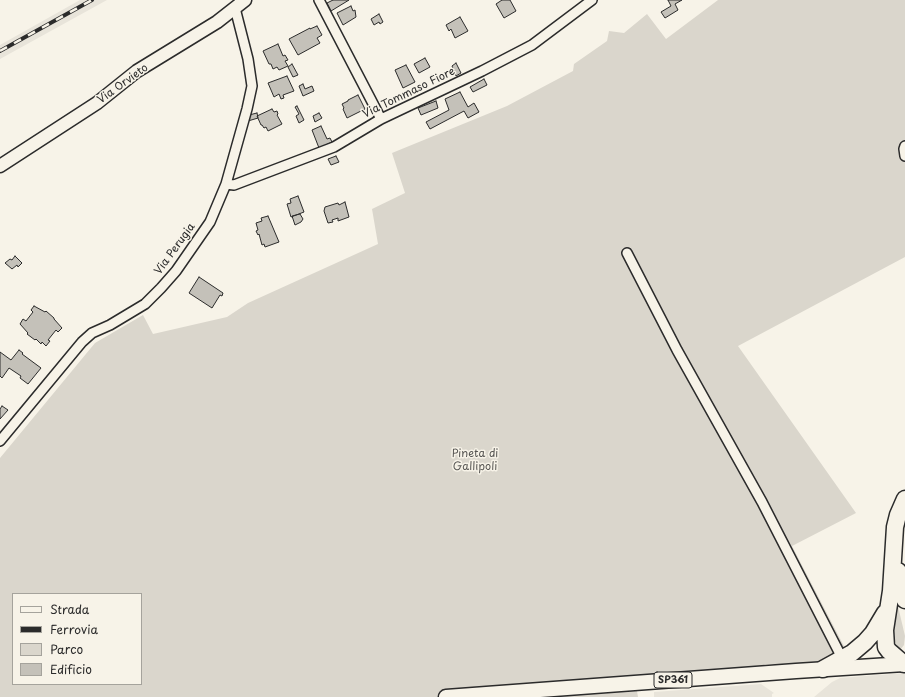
<!DOCTYPE html>
<style>
body{margin:0}
#map{position:relative;width:905px;height:697px;overflow:hidden;background:#f7f3e8;font-family:"Playpen Sans",sans-serif}
canvas{display:block}
.legend{position:absolute;left:12px;top:593px;width:130px;height:92px;box-sizing:border-box;background:#f7f3e8;border:1px solid #a5a39c;margin:0;padding:5px 7px;list-style:none;font-size:12px;color:#2b2b2b}
.legend li{display:flex;align-items:center;gap:8px;height:20px}
.legend b{width:20px;border:1px solid #a5a39c}
</style>
<div id="map">
<canvas width="905" height="697"></canvas>
<ul class="legend">
<li><b style="height:5px;background:#f7f3e8"></b>Strada</li>
<li><b style="height:5px;background:#2b2b2b"></b>Ferrovia</li>
<li><b style="height:11px;background:#dad6cc"></b>Parco</li>
<li><b style="height:11px;background:#c4c1b9"></b>Edificio</li>
</ul>
</div>
<script>
const ctx = document.querySelector('canvas').getContext('2d');
ctx.lineJoin = 'round';
function paint(path, color) {
  ctx.fillStyle = color;
  ctx.fill(path, 'evenodd');
}
function toPath(rows) {
  const path = new Path2D();
  for (const r of rows) {
    path.moveTo(r[0], r[1]);
    for (let i = 2; i < r.length; i += 2) path.lineTo(r[i], r[i + 1]);
  }
  return path;
}
function trace(path, color, width, dash) {
  ctx.strokeStyle = color;
  ctx.lineWidth = width;
  ctx.lineCap = dash ? 'butt' : 'round';
  ctx.setLineDash(dash || []);
  ctx.stroke(path);
}
function label(font, color, halo, rows, align = 'center') {
  ctx.font = font + ' "Playpen Sans",sans-serif';
  ctx.lineWidth = 3;
  ctx.setLineDash([]);
  ctx.textBaseline = 'middle';
  ctx.strokeStyle = halo;
  ctx.fillStyle = color;
  for (const [text, x, y, turn = 0] of rows) {
    ctx.save();
    ctx.translate(x, y);
    ctx.rotate((+turn || 0) * Math.PI / 180);
    ctx.textAlign = isNaN(turn) ? turn : align;
    if (halo) ctx.strokeText(text, 0, 0);
    ctx.fillText(text, 0, 0);
    ctx.restore();
  }
}
const built = toPath([
 [80,0,107,0,0,59,0,45],
 [905,673,905,697,814,697,832,682,840,678],
 [761,684,774,693,772,694,772,697,654,697,654,692]
]);
const green = toPath([
 [718,0,905,0,905,257,738,346,856,513,792,546,846,650,823,661,807,664,765,664,762,667,658,674,637,691,638,697,0,697,0,458,95,343,143,315,153,334,227,317,248,303,378,244,372,209,405,193,392,153,507,106,573,71,574,64,607,41,609,31,624,33,647,14,666,39],
 [13,594,141,594,141,684,13,684],
 [897,602,905,636,904,645,901,649,897,646,894,639,894,620]
]);
const building = toPath([
 [333,0,349,0,331,11,327,3,333,0],
 [502,0,510,0,516,11,504,18,496,4,502,0],
 [668,0,682,0,675,4,678,10,665,18,661,12,671,6,668,0],
 [351,6,353,11,355,10,356,17,343,25,337,13,351,6],
 [379,14,383,22,380,24,379,22,374,25,371,19,379,14],
 [460,17,468,31,455,38,451,29,449,31,446,25,460,17],
 [317,26,322,35,317,38,320,43,298,55,289,39,310,28,310,29,317,26],
 [278,44,283,56,285,55,288,60,285,61,288,66,279,70,277,67,273,69,271,64,269,64,263,51,278,44],
 [425,58,430,67,419,73,414,64,425,58],
 [456,63,461,73,456,76,452,66,456,63],
 [292,64,298,75,293,77,288,67,292,64],
 [406,65,415,82,403,88,395,70,406,65],
 [287,76,294,91,283,95,284,98,281,99,279,94,274,97,268,83,287,76],
 [484,79,487,85,473,92,470,87,484,79],
 [303,84,305,89,312,86,314,91,303,96,299,86,303,84],
 [460,92,468,107,474,103,479,112,468,118,464,111,430,129,426,122,449,110,445,99,460,92],
 [358,95,365,109,347,118,343,109,344,108,342,104,348,101,348,100,358,95],
 [436,101,438,108,421,115,418,108,436,101],
 [297,106,304,120,299,123,296,116,299,114,295,107,297,106],
 [272,109,274,112,277,111,278,114,277,115,282,124,268,131,266,127,264,128,262,125,261,125,257,116,272,109],
 [257,113,258,118,248,121,249,115,257,113],
 [319,113,322,118,315,122,313,116,319,113],
 [321,126,327,139,330,138,332,142,319,148,312,130,321,126],
 [336,156,339,162,331,165,328,159,336,156],
 [298,196,304,212,291,217,287,204,291,203,290,199,298,196],
 [345,202,349,217,338,221,338,218,332,220,333,222,328,223,324,211,325,207,338,203,339,205,345,202],
 [300,214,303,219,301,222,295,225,292,216,300,214],
 [268,216,279,242,265,247,264,244,262,245,259,234,258,235,256,231,258,230,256,223,262,221,261,218,268,216],
 [15,256,22,263,18,267,17,265,12,269,5,263,10,259,12,260,15,256],
 [199,277,223,293,222,296,220,295,212,308,189,293,199,277],
 [34,306,45,312,46,311,54,318,54,319,62,328,58,332,56,330,48,340,50,341,46,346,42,342,41,344,36,339,35,340,27,334,28,333,20,324,23,319,26,321,33,312,31,310,34,306],
 [19,350,23,353,22,354,41,368,28,384,20,378,21,376,9,368,2,378,0,376,0,352,11,360,19,350],
 [2,406,8,410,0,419,0,409,2,406]
]);
const street = toPath([
 [319,0,381,119],
 [905,146,904,149,905,156],
 [226,184,234,185,334,147,381,119,482,71,532,45,592,0],
 [627,253,677,350,762,502,842,658],
 [0,441,82,342,92,333,110,325,145,304,161,288,176,271,210,222,226,184,247,109,252,86,248,59,235,8]
]);
const secondary = toPath([
 [0,166,97,103,137,71,217,22,245,0]
]);
const primary = toPath([
 [446,697,796,671,905,664]
]);
const highway = toPath([
 [905,499,898,515,895,527,891,591,885,630,886,647,889,651,904,664,905,663],
 [898,571,905,600],
 [823,669,852,653,865,642,873,633,885,613]
]);
const rail = toPath([
 [0,51,92,0]
]);
const shields = [
 [673,680,38]
];
const shieldNames = [
 ["SP361",673,680]
];
const streetNames = [
 ["Via Orvieto",123,84,-36],
 ["Via Tommaso Fiore",409,93,-26],
 ["Via Perugia",175,249,-54]
];
const parkNames = [
 ["Pineta di",475,454],
 ["Gallipoli",475,467]
];
paint(built, '#e8e4da');
paint(green, '#dad6cc');
paint(building, '#c4c1b9');
trace(building, '#2b2b2b', 1);
trace(street, '#2b2b2b', 12);
trace(secondary, '#2b2b2b', 15);
trace(primary, '#2b2b2b', 17);
trace(highway, '#2b2b2b', 19);
trace(street, '#f7f3e8', 9);
trace(secondary, '#f7f3e8', 12);
trace(primary, '#f7f3e8', 14);
trace(highway, '#f7f3e8', 16);
trace(rail, '#2b2b2b', 4);
trace(rail, '#f7f3e8', 2.5, [8]);
for (const [x, y, w] of shields) {
  const box = new Path2D();
  box.roundRect(x - w / 2, y - 8, w, 16, 3);
  ctx.fillStyle = '#f7f3e8';
  ctx.fill(box);
  trace(box, '#2b2b2b', 1);
}
label('bold 10px', '#2b2b2b', null, shieldNames);
label('11px', '#2b2b2b', '#f7f3e8', streetNames);
label('11px', '#575653', '#f7f3e8', parkNames);
</script>
